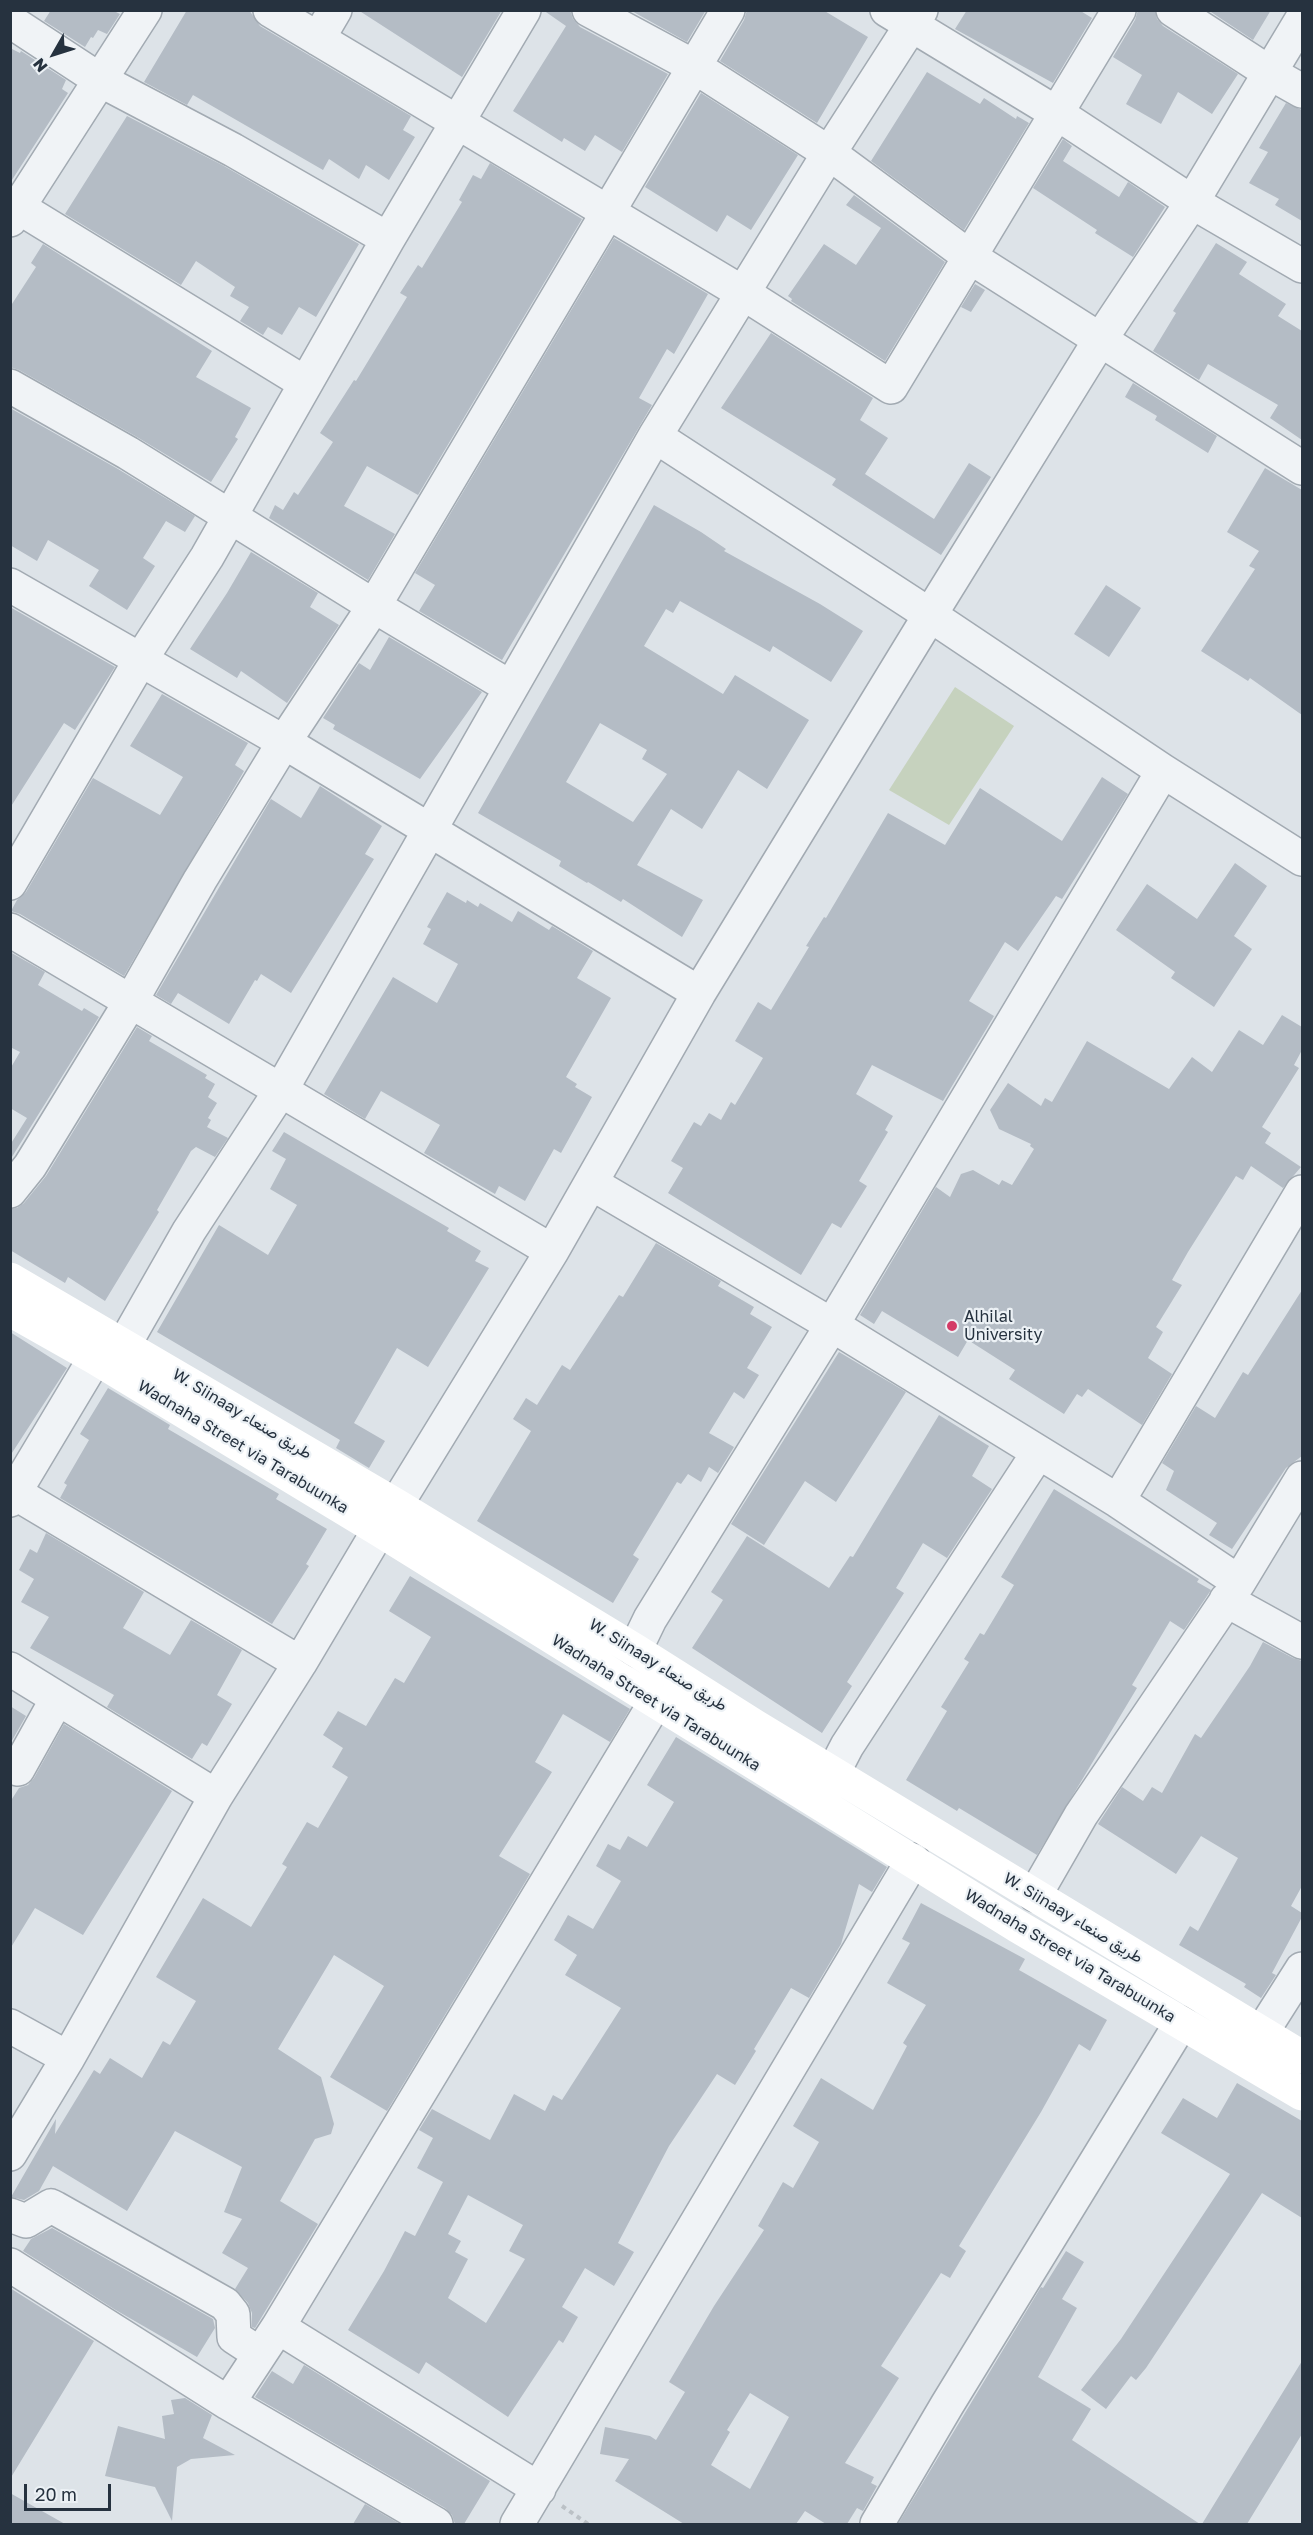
<!DOCTYPE html>
<meta charset="utf-8">
<style>
body{margin:0}
#map{position:relative;width:1313px;height:2535px;overflow:hidden;background:#dde3e8;font-family:"Golos Text",sans-serif}
canvas{display:block}
.frame{position:absolute;inset:0;border:12px solid #26323f;pointer-events:none}
.north{position:absolute;left:24px;top:24px;width:60px;height:60px;-webkit-text-stroke:4px #ecf1f5;paint-order:stroke;rotate:231deg;font-size:16px;font-weight:700;line-height:24px;text-align:center;color:#26323f}
.north::after{content:'';display:block;margin:auto;width:21px;height:27px;background:#26323f;clip-path:polygon(50% 0,100% 100%,50% 72%,0 100%)}
.scale{position:absolute;left:24px;top:2484px;width:87px;height:27px;box-sizing:border-box;border:3px solid #26323f;border-top:0;padding-left:8px;font-size:18px;line-height:21px;white-space:nowrap;color:#26323f;-webkit-text-stroke:4px #ecf1f5;paint-order:stroke}
</style>
<div id="map">
<canvas width="1313" height="2535"></canvas>
<div class="frame"></div>
<div class="north">N</div>
<div class="scale">20 m</div>
</div>
<script>
const ctx = document.querySelector('canvas').getContext('2d');
ctx.lineJoin = 'round';
function paint(path, color) {
  ctx.fillStyle = color;
  ctx.fill(path, 'evenodd');
}
function toPath(rows) {
  const path = new Path2D();
  for (const r of rows) {
    path.moveTo(r[0], r[1]);
    for (let i = 2; i < r.length; i += 2) path.lineTo(r[i], r[i + 1]);
  }
  return path;
}
function trace(path, color, width, dash) {
  ctx.strokeStyle = color;
  ctx.lineWidth = width;
  ctx.lineCap = dash ? 'butt' : 'round';
  ctx.setLineDash(dash || []);
  ctx.stroke(path);
}
function label(font, color, halo, rows, align = 'center') {
  ctx.font = font + ' "Golos Text",Vazirmatn,sans-serif';
  ctx.lineWidth = 4.5;
  ctx.setLineDash([]);
  ctx.textBaseline = 'middle';
  ctx.strokeStyle = halo;
  ctx.fillStyle = color;
  for (const [text, x, y, turn = 0] of rows) {
    ctx.save();
    ctx.translate(x, y);
    ctx.rotate((+turn || 0) * Math.PI / 180);
    ctx.textAlign = isNaN(turn) ? turn : align;
    if (halo) ctx.strokeText(text, 0, 0);
    ctx.fillText(text, 0, 0);
    ctx.restore();
  }
}
const green = toPath([
 [955,687,1014,726,949,825,889,790]
]);
const building = toPath([
 [51,10,112,10,120,14,107,34,98,30,93,38,91,37,85,47,44,21],
 [187,10,249,10,260,26,411,116,403,130,415,137,389,180,366,165,359,179,329,159,323,170,193,95,187,105,144,82],
 [358,10,502,10,462,77],
 [543,10,570,10,573,19,580,27,668,74,622,152,595,135,585,151,564,138,562,142,513,111,566,26],
 [630,10,706,10,687,42],
 [747,10,823,10,868,37,817,123,720,61,744,20],
 [967,10,1079,10,1092,18,1053,83,955,29],
 [1138,10,1155,10,1157,19,1163,26,1238,74,1212,114,1178,92,1161,124,1126,104,1142,75,1113,57,1135,20],
 [1208,10,1271,10,1253,40],
 [10,48,20,53,21,51,66,80,62,89,68,93,10,183],
 [927,72,980,104,984,98,1016,119,1017,116,1029,123,964,230,871,161],
 [701,93,798,155,751,230,727,215,717,232,645,187],
 [1286,103,1302,110,1302,221,1275,205,1279,199,1249,183,1268,152,1259,148],
 [127,116,224,166,359,244,316,317,299,307,282,335,268,327,263,335,240,321,249,307,230,296,235,287,196,261,181,285,65,214],
 [1063,139,1072,146,1063,161,1119,197,1128,182,1165,207,1133,257,1095,233,1097,230,1033,188],
 [490,163,582,219,418,495,367,466,344,506,395,534,368,580,269,518,275,505,283,510,294,492,298,495,333,442,320,433,354,380,356,381,407,297,400,293,418,265,422,268,462,202,459,200,473,175,481,179],
 [854,195,945,262,885,361,791,301,792,299,788,296,824,244,856,265,881,228,846,205],
 [614,238,708,294,674,354,667,349,639,398,652,405,502,660,419,611,435,585,415,573],
 [1216,243,1247,262,1239,274,1286,304,1278,316,1302,331,1302,440,1270,418,1278,405,1208,364,1199,380,1153,351,1176,313,1173,311],
 [43,244,212,351,196,377,251,408,235,437,238,439,211,482,137,437,19,370,10,367,10,307,36,267,31,263],
 [975,284,985,290,971,312,961,307],
 [771,333,873,398,860,420,888,438,865,474,934,519,969,463,991,477,941,555,832,485,836,479,721,408],
 [1133,383,1217,436,1208,453,1155,420,1157,416,1125,397],
 [10,408,118,469,195,516,185,532,166,521,143,558,155,566,127,610,89,586,99,570,48,540,37,561,10,545],
 [1265,468,1302,490,1302,715,1250,678,1248,681,1201,651,1255,569,1249,566,1259,551,1227,532],
 [654,505,701,532,726,549,724,551,820,604,863,631,831,682,773,646,770,652,680,601,673,613,666,609,644,646,723,694,735,675,809,720,767,789,738,770,702,829,671,809,637,865,703,900,682,937,623,899,621,902,588,882,587,883,559,866,561,861,478,813],
 [600,723,647,750,642,759,667,774,633,822,566,782],
 [251,552,318,593,310,607,339,625,287,703,241,671,237,678,190,649,227,593],
 [1106,585,1141,608,1109,657,1074,634],
 [10,607,115,667,75,730,64,723,10,808],
 [389,637,482,692,420,779,333,729,335,725,323,718,359,663,370,670],
 [162,694,248,743,235,765,244,771,124,976,20,914,11,911,17,900,26,892,93,778,160,815,183,777,130,746],
 [1102,777,1128,794,1062,899,1056,896,1018,951,1005,942,969,1001,994,1016,943,1101,872,1065,856,1094,893,1116,885,1130,888,1132,859,1181,867,1186,841,1228,832,1223,801,1275,668,1193,683,1168,671,1161,694,1122,701,1126,709,1113,721,1120,731,1102,735,1105,763,1058,735,1041,758,1002,771,1010,809,947,806,946,824,917,826,918,888,813,945,845,980,788,1062,841],
 [320,786,382,826,365,854,374,859,291,993,261,974,257,981,255,980,229,1024,178,993,171,1004,156,995,271,799,301,818],
 [1235,863,1267,886,1234,936,1252,949,1214,1007,1171,978,1175,972,1116,930,1147,884,1197,919],
 [447,892,466,903,467,900,478,907,480,903,512,922,518,911,549,930,552,926,593,951,577,978,611,998,566,1077,577,1084,575,1087,592,1097,561,1153,554,1149,525,1201,499,1186,495,1194,424,1153,440,1125,381,1091,365,1119,324,1094,393,977,437,1003,458,964,423,944,431,929,427,927],
 [10,952,45,972,38,985,82,1011,84,1008,99,1017,10,1160,10,1145,27,1118,10,1108,10,1069,20,1052,10,1047],
 [1282,1015,1302,1027,1302,1050,1294,1065,1299,1068,1262,1127,1271,1133,1265,1143,1301,1167,1283,1188,1251,1166,1243,1180,1236,1176,1188,1252,1172,1280,1182,1285,1156,1327,1163,1332,1148,1358,1172,1374,1142,1425,1088,1389,1082,1397,1077,1394,1064,1414,1009,1379,1015,1370,968,1340,958,1357,882,1311,874,1324,860,1315,936,1187,950,1197,961,1174,973,1170,999,1185,1002,1180,1012,1185,1034,1149,1030,1146,1031,1144,999,1129,990,1110,1008,1083,1041,1106,1045,1098,1052,1102,1087,1041,1169,1089,1192,1057,1212,1072,1239,1030,1263,1045],
 [137,1027,152,1036,149,1041,207,1075,205,1078,215,1084,208,1097,217,1103,208,1118,211,1120,207,1127,228,1138,215,1157,196,1147,191,1151,157,1210,159,1212,105,1301,68,1277,65,1283,10,1250,10,1209,17,1208,24,1203,46,1176],
 [284,1132,449,1228,447,1231,481,1251,475,1261,489,1268,428,1367,397,1348,354,1423,385,1441,369,1468,336,1448,340,1440,157,1332,219,1225,268,1255,297,1205,270,1189,286,1159,272,1151],
 [656,1243,721,1281,718,1286,754,1307,750,1314,772,1327,747,1368,759,1375,744,1399,734,1392,709,1433,734,1447,718,1473,709,1467,701,1482,688,1474,681,1484,677,1482,633,1555,639,1559,613,1603,477,1521,531,1431,513,1419,526,1398,537,1405,562,1365,570,1370,619,1295,623,1297],
 [1302,1290,1302,1456,1286,1468,1232,1549,1209,1535,1217,1523,1166,1490,1174,1471,1162,1463,1196,1406,1215,1418,1243,1372,1248,1375],
 [10,1332,67,1368,10,1456],
 [839,1352,906,1392,836,1502,805,1481,764,1545,731,1524],
 [108,1388,170,1425,168,1429,279,1494,276,1499,327,1529,306,1564,309,1566,272,1624,60,1498,67,1485,64,1483,89,1440,80,1434],
 [939,1415,989,1446,972,1476,992,1489,947,1558,923,1543,896,1588,904,1593,847,1682,852,1686,822,1733,692,1648,723,1600,711,1592,747,1536,829,1588,850,1556,853,1557],
 [1054,1489,1199,1579,1197,1582,1211,1590,1184,1630,1170,1621,1132,1685,1137,1688,1037,1855,959,1808,957,1811,906,1780,947,1711,941,1707,969,1662,964,1659,980,1633,984,1635,1014,1585,1001,1577],
 [46,1533,144,1592,123,1628,170,1655,191,1620,242,1650,217,1695,232,1704,207,1746,202,1743,192,1759,107,1707,114,1695,30,1648,49,1617,21,1602,34,1579,19,1570,30,1549,37,1553],
 [410,1576,630,1709,610,1742,563,1714,535,1762,552,1772,499,1856,530,1874,387,2111,330,2077,384,1986,334,1955,278,2049,321,2077,334,2124,331,2134,315,2139,280,2201,318,2224,255,2328,252,2327,252,2313,248,2303,235,2289,248,2268,222,2253,242,2219,224,2212,242,2167,175,2131,127,2211,53,2166,39,2191,24,2200,11,2197,56,2119,55,2134,94,2070,100,2074,110,2058,142,2078,163,2041,170,2045,196,2001,156,1977,203,1898,251,1927,287,1867,282,1864,307,1822,318,1828,348,1777,332,1767,343,1748,323,1735,338,1711,366,1726,395,1678,404,1683,431,1637,389,1611],
 [1263,1642,1293,1658,1302,1661,1302,1886,1291,1906,1302,1913,1302,1917,1272,1973,1276,1975,1261,1998,1244,1987,1246,1984,1179,1945,1190,1926,1198,1931,1238,1858,1201,1836,1176,1874,1098,1824,1122,1787,1143,1801,1152,1787,1162,1793,1195,1734,1201,1738,1250,1666],
 [10,1706,26,1716,10,1744],
 [64,1724,172,1791,83,1935,35,1908,10,1949,10,1802,19,1788,28,1785,34,1778],
 [676,1737,887,1867,872,1892,859,1884,841,1944,809,1998,791,1988,754,2049,756,2051,735,2085,717,2074,669,2146,618,2243,634,2252,614,2286,585,2268,562,2307,578,2317,563,2343,559,2340,508,2417,426,2362,419,2374,348,2330,384,2271,405,2231,415,2236,443,2182,417,2168,433,2138,419,2130,432,2109,490,2140,514,2094,545,2111,553,2095,562,2100,621,2008,565,1975,577,1955,554,1940,568,1915,593,1929,621,1881,596,1866,608,1844,620,1850,628,1836,647,1847,674,1802,647,1785],
 [468,2195,523,2225,509,2251,525,2259,486,2323,448,2298,468,2259,455,2252,461,2241,448,2234],
 [921,1903,1025,1959,1019,1970,1107,2020,1090,2051,1079,2044,1041,2112,959,2246,966,2251,950,2278,941,2273,881,2366,899,2378,845,2463,874,2477,871,2483,877,2486,863,2511,857,2508,847,2524,826,2524,805,2511,796,2524,684,2524,615,2481,629,2459,600,2454,605,2427,650,2436,656,2440,685,2392,669,2382,714,2306,764,2230,758,2226,783,2182,793,2188,819,2142,793,2126,821,2078,873,2110,907,2046,903,2043,926,2005,887,1983,910,1943,902,1939],
 [750,2393,789,2417,750,2489,711,2465,730,2432,727,2430],
 [1237,2083,1302,2121,1302,2218,1262,2193,1146,2368,1136,2380,1131,2376,1106,2409,1081,2390,1121,2339,1230,2174,1161,2133,1183,2098,1217,2118],
 [52,2228,213,2319,215,2328,197,2357,114,2309,23,2251,31,2239],
 [1066,2251,1084,2262,1062,2299,1077,2308,1038,2377,1091,2409,1072,2440,1200,2524,898,2524,1041,2287,1043,2288],
 [10,2288,94,2341,10,2479],
 [1302,2361,1302,2434,1247,2524,1202,2524],
 [304,2365,490,2481,464,2524,455,2524,452,2515,445,2508,255,2397,272,2371,293,2384],
 [185,2398,212,2415,203,2438,235,2455,191,2459,177,2467,172,2521,155,2487,105,2476,118,2426,165,2439,162,2416,174,2414,171,2400],
 [10,2493,65,2524,10,2524],
 [365,2504,400,2524,353,2524]
]);
const path = toPath([
 [562,2506,588,2524]
]);
const street = toPath([
 [270,10,743,293,891,387,1119,10],
 [589,10,695,67,829,153,970,257,1302,468],
 [887,10,1058,114,1192,202,1302,266],
 [1173,10,1270,73,1302,91],
 [10,21,100,80,233,150,388,239],
 [318,39,335,10],
 [18,207,305,383],
 [10,220,145,10],
 [10,386,128,453,374,606,510,687],
 [655,436,930,615,1163,771],
 [10,585,284,742,699,993],
 [10,883,141,659,207,557,388,239,524,10],
 [10,930,552,1251],
 [591,1183,832,1325,1118,1501,1239,1582],
 [10,1191,30,1166,131,1001,200,880,284,742,374,606,728,10],
 [124,1345,189,1231,281,1090,655,436,829,153,921,10],
 [10,1490,300,1663],
 [10,1500,95,1358],
 [1118,1501,1302,1192],
 [396,1505,552,1251,699,993,930,615,1100,340,1192,202,1302,19],
 [1226,1600,1302,1642],
 [635,1650,650,1619,832,1325,1163,771,1302,859],
 [10,1669,216,1796],
 [18,1769,57,1699],
 [833,1773,847,1746,1038,1453],
 [1035,1895,1081,1815,1239,1582,1302,1478],
 [10,2026,68,2058],
 [1262,2032,1302,1969],
 [10,2154,68,2058,216,1796,300,1663,379,1530],
 [10,2215,26,2221,51,2206,55,2208,225,2304,233,2314,234,2337,260,2354],
 [10,2265,228,2403,436,2524],
 [278,2327,539,2489],
 [228,2403,278,2327,655,1703],
 [517,2524,913,1860],
 [877,2524,947,2405,1181,2023]
]);
const secondary = toPath([
 [10,1279,396,1505,635,1650,755,1726,1302,2057],
 [10,1310,95,1358,379,1530,1017,1926,1302,2094]
]);
const markers = [
 [952,1326,6,"#d43b66"]
];
const poiNames = [
 ["Alhilal",964,1317],
 ["University",964,1335]
];
const streetNames = [
 ["W. Siinaay طريق صنعاء",242,1414,31],
 ["Wadnaha Street via Tarabuunka",243,1447,31],
 ["W. Siinaay طريق صنعاء",658,1665,32],
 ["Wadnaha Street via Tarabuunka",656,1703,32],
 ["W. Siinaay طريق صنعاء",1073,1918,31],
 ["Wadnaha Street via Tarabuunka",1070,1956,31]
];
paint(green, '#c6d2be');
paint(building, '#b4bcc5');
trace(street, '#a2aab2', 36);
trace(path, '#bbc1c6', 4, [4.5, 4.5]);
trace(street, '#f0f3f6', 33);
trace(secondary, '#fff', 33);
for (const [x, y, r, color] of markers) {
  const dot = new Path2D();
  dot.arc(x, y, r, 0, 2 * Math.PI);
  ctx.fillStyle = color;
  ctx.fill(dot);
  trace(dot, '#ecf1f5', 2);
}
label('16px', '#26323f', '#ecf1f5', poiNames, 'left');
label('16px', '#26323f', '#ecf1f5', streetNames);
</script>
